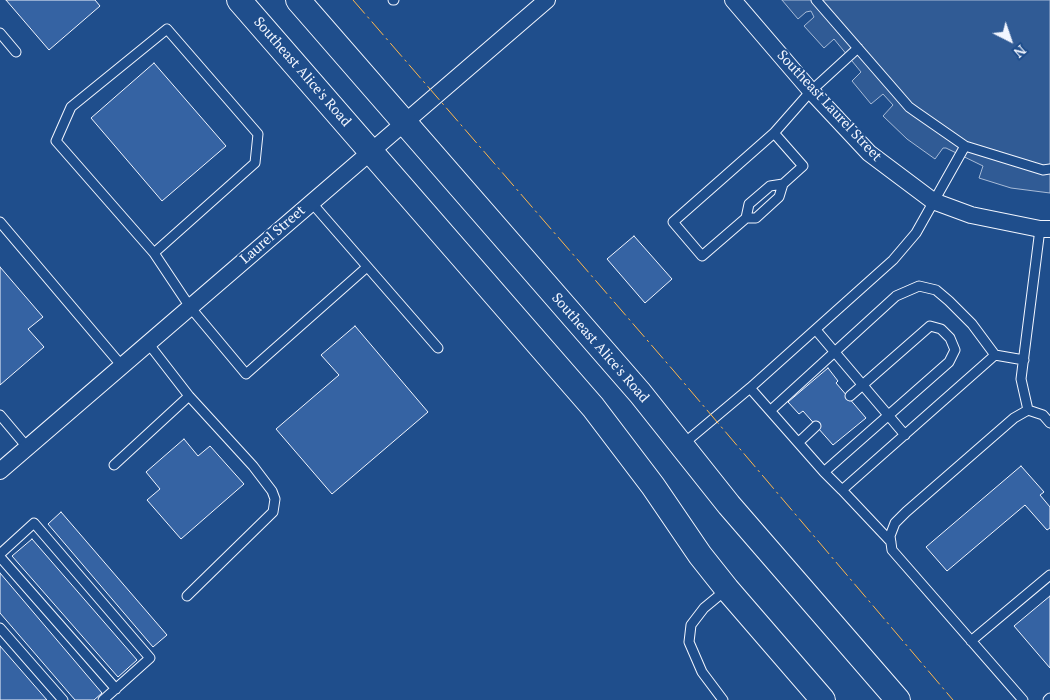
<!DOCTYPE html>
<style>
body{margin:0}
#map{position:relative;width:1050px;height:700px;overflow:hidden;background:#1f4e8c;font-family:"PT Serif",serif}
canvas{display:block}
.north{position:absolute;left:985px;top:15px;width:50px;height:50px;-webkit-text-stroke:4px #1f4e8c;paint-order:stroke;rotate:139deg;font-size:14px;font-weight:700;line-height:20px;text-align:center;color:#f2f6ff}
.north::after{content:'';display:block;margin:auto;width:18px;height:22px;background:#f2f6ff;clip-path:polygon(50% 0,100% 100%,50% 72%,0 100%)}
</style>
<div id="map">
<canvas width="1050" height="700"></canvas>
<div class="north">N</div>
</div>
<script>
const ctx = document.querySelector('canvas').getContext('2d');
ctx.lineJoin = 'round';
function paint(path, color) {
  ctx.fillStyle = color;
  ctx.fill(path, 'evenodd');
}
function toPath(rows) {
  const path = new Path2D();
  for (const r of rows) {
    path.moveTo(r[0], r[1]);
    for (let i = 2; i < r.length; i += 2) path.lineTo(r[i], r[i + 1]);
  }
  return path;
}
function trace(path, color, width, dash) {
  ctx.strokeStyle = color;
  ctx.lineWidth = width;
  ctx.lineCap = dash ? 'butt' : 'round';
  ctx.setLineDash(dash || []);
  ctx.stroke(path);
}
function label(font, color, halo, rows, align = 'center') {
  ctx.font = font + ' "PT Serif",serif';
  ctx.lineWidth = 4;
  ctx.setLineDash([]);
  ctx.textBaseline = 'middle';
  ctx.strokeStyle = halo;
  ctx.fillStyle = color;
  for (const [text, x, y, turn = 0] of rows) {
    ctx.save();
    ctx.translate(x, y);
    ctx.rotate((+turn || 0) * Math.PI / 180);
    ctx.textAlign = isNaN(turn) ? turn : align;
    if (halo) ctx.strokeText(text, 0, 0);
    ctx.fillText(text, 0, 0);
    ctx.restore();
  }
}
const built = toPath([
 [782,0,1050,0,1050,193,1011,188,979,178,983,166,946,148,943,148,935,159,907,139,883,116,893,105,883,94,871,104,852,81,861,72,834,39,824,48,804,26,814,17,811,11,806,12,798,19,782,0]
]);
const building = toPath([
 [6,0,95,0,100,6,49,50,6,0],
 [154,63,226,146,162,201,91,118,154,63],
 [634,236,672,279,645,303,607,259,634,236],
 [0,267,43,317,28,329,44,347,0,385,0,267],
 [355,326,428,412,332,494,276,429,339,375,321,355,355,326],
 [828,368,838,381,836,383,866,418,833,445,803,411,799,414,788,402,828,368],
 [184,439,198,456,210,446,244,484,181,539,147,500,160,489,146,472,184,439],
 [1021,466,1044,492,1040,495,1050,507,1050,528,1047,530,1025,505,947,571,926,547,1021,466],
 [61,512,167,635,153,647,48,524,61,512],
 [32,539,137,660,118,677,12,556,32,539],
 [0,573,102,693,94,700,75,700,0,613,0,573],
 [1050,596,1050,668,1014,626,1050,596],
 [0,646,47,700,0,700,0,646]
]);
const lane = toPath([
 [393,0,394,0],
 [816,0,909,107,916,112,965,146,1043,170,1050,169],
 [0,33,16,52],
 [774,133,803,166,783,184,770,186,749,204,746,218,702,256,673,222,774,133,811,91,858,48],
 [311,202,438,348],
 [746,218,756,218,779,197,783,184],
 [0,222,122,366],
 [154,253,255,163,258,134,167,29,71,107,56,141,154,253,190,307,246,374,367,267],
 [816,330,905,435],
 [750,388,824,472,842,490],
 [771,410,896,296,919,286,936,290,949,301,972,324,995,355],
 [1028,410,1021,379,1040,229],
 [0,415,27,447],
 [799,442,816,426],
 [682,445,750,388,893,260,916,233,965,146],
 [114,465,189,396,148,343],
 [824,472,949,362,955,350,950,338,941,329,930,326,850,396],
 [891,542,842,490,995,355,1024,360],
 [0,554,34,523,150,658,103,700],
 [0,557,116,689],
 [187,596,273,512,275,499,272,491,253,466,189,396],
 [0,628,63,700],
 [971,641,1050,575],
 [723,700,702,672,689,642,691,625,704,608,727,589],
 [1023,700,892,550,890,536,895,523,906,512,1014,418,1028,410,1043,415,1050,423],
 [1048,700,1050,698]
]);
const street = toPath([
 [733,0,811,91,869,153,933,201,971,215,1040,229,1050,229],
 [0,471,547,0]
]);
const secondary = toPath([
 [239,0,593,407,653,486,700,555,727,589,823,700],
 [298,0,640,393,729,505,898,700]
]);
const power = toPath([
 [353,0,673,370,953,700]
]);
const streetNames = [
 ["Southeast Alice's Road",302,72,49],
 ["Southeast Laurel Street",829,106,47],
 ["Laurel Street",273,235,-41],
 ["Southeast Alice's Road",600,348,49]
];
paint(built, '#305b95');
trace(built, '#a8bbd7', 1);
paint(building, '#3563a3');
trace(building, '#f2f6ff', 1);
trace(lane, '#f2f6ff', 11);
trace(street, '#f2f6ff', 18);
trace(secondary, '#f2f6ff', 26);
trace(lane, '#1f4e8c', 9);
trace(street, '#1f4e8c', 16);
trace(secondary, '#1f4e8c', 24);
trace(power, '#ffb74d', 1, [18, 4, 2.5, 4]);
label('14px', '#f2f6ff', '#1f4e8c', streetNames);
</script>
